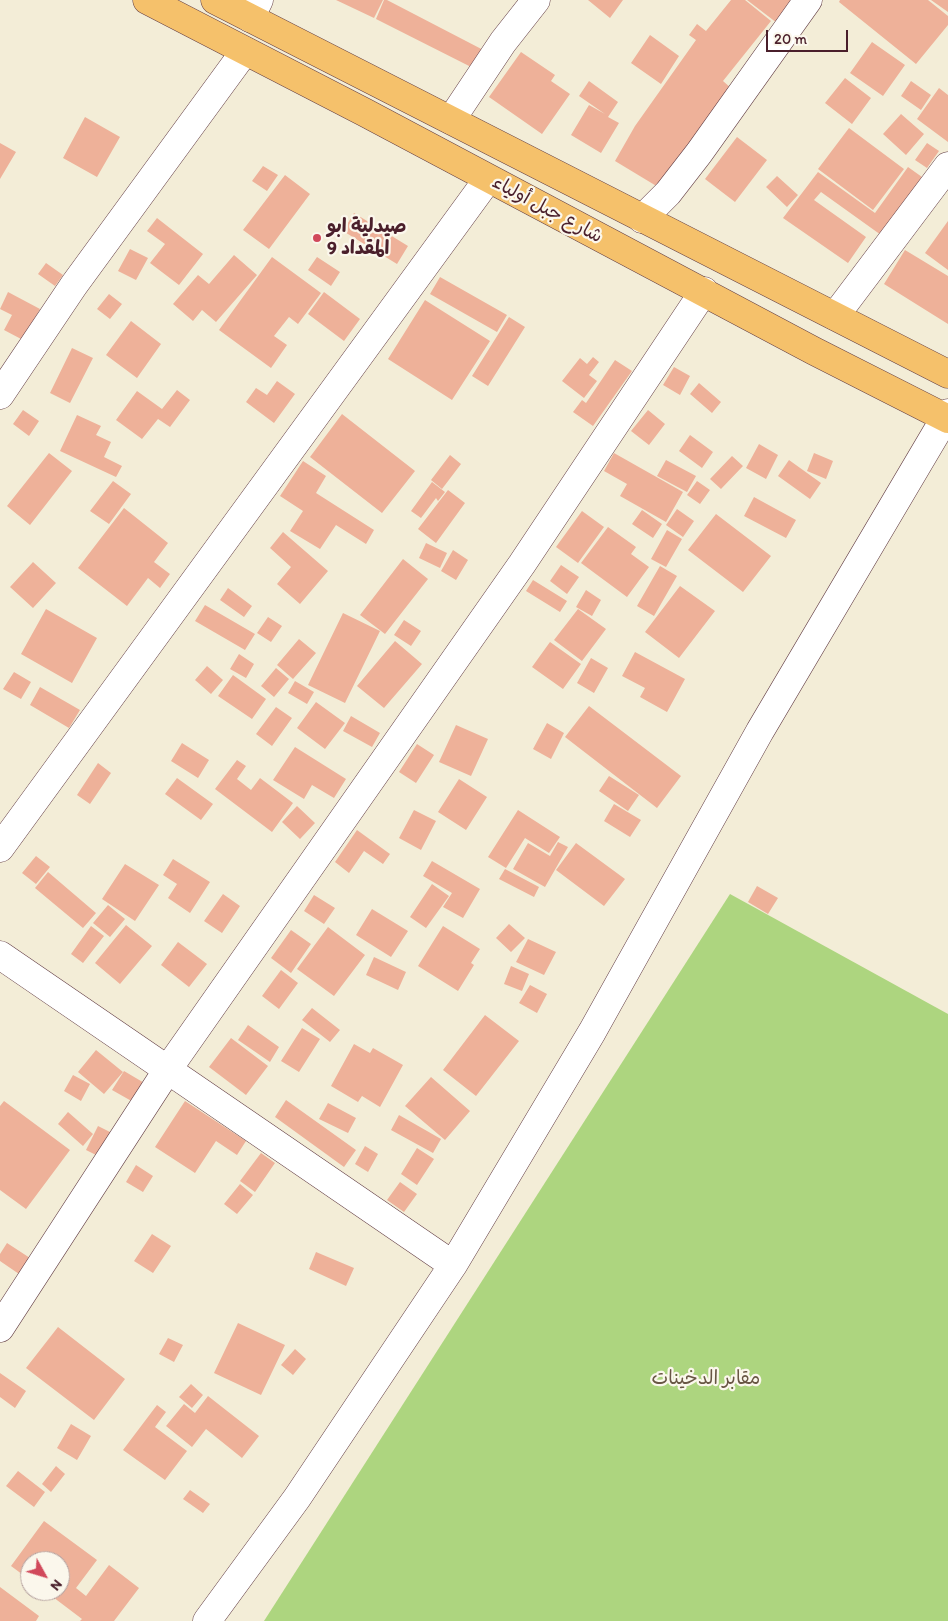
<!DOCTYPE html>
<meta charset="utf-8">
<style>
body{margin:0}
#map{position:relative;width:948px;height:1621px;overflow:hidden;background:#f3edd7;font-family:Itim,sans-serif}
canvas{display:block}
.north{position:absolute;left:20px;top:1551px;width:50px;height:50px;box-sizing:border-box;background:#fbf7ec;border:1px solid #b4a19f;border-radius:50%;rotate:129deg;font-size:14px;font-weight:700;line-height:20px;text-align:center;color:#4a1f2b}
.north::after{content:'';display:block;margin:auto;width:18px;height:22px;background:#d1495b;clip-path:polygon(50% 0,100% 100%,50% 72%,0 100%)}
.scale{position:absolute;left:766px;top:30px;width:82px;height:22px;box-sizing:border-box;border:2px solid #4a1f2b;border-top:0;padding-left:6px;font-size:15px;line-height:18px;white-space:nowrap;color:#4a1f2b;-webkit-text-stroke:4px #fbf7ec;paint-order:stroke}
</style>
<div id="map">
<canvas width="948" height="1621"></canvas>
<div class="north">N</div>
<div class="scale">20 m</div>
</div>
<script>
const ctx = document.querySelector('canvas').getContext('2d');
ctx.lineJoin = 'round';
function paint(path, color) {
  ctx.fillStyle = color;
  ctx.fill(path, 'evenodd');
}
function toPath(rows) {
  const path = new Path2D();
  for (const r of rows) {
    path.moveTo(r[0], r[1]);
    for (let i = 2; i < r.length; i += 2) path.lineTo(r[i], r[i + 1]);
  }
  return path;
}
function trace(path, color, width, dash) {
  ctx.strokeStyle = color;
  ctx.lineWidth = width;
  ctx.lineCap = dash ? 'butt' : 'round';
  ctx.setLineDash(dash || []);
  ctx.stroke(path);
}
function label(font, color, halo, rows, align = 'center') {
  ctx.font = font + ' Itim,"Playpen Sans Arabic",sans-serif';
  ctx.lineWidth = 4.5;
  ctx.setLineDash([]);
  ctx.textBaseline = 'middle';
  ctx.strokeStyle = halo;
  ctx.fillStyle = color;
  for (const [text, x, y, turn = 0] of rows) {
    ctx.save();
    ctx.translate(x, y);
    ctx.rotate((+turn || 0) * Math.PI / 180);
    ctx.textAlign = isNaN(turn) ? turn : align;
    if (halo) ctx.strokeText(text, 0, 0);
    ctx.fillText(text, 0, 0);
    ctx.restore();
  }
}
const green = toPath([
 [730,894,948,1014,948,1621,264,1621]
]);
const building = toPath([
 [336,0,383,0,374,18],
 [384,0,387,0,491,54,479,71,376,19],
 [588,0,623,0,610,18],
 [731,0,745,0,771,21,723,81,732,89,668,193,615,161,635,126,696,40,689,35,697,24,706,31],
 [747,0,794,0,777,23],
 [840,0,928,0,948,16,948,25,916,64,839,2],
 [931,0,948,0,948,12],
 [650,35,679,56,661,84,631,63],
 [872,42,905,65,883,96,850,73],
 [521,52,555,75,551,81,570,94,542,134,489,97],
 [845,78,871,98,852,124,825,103],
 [589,81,618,102,608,117,619,123,601,153,571,135,589,105,605,114,579,96],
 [911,81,931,95,921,110,901,96],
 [939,88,948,95,948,142,917,119],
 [901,114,924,134,906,155,883,134],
 [85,117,120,137,97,177,63,158],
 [849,128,904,169,873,210,818,169],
 [737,137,767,160,735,202,705,179],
 [0,143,16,152,0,179],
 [927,143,939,151,927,168,915,160],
 [263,166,278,175,267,191,252,181],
 [908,167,922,177,881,235,821,192,814,200,866,237,848,263,783,218,818,172,875,213],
 [285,175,310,194,269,249,243,230],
 [777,176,798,195,787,207,766,187],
 [354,213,408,246,397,264,343,231],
 [157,218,203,254,179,285,150,263,165,244,147,231],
 [948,221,948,270,925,253],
 [130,249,148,258,136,280,118,271],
 [905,250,948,276,948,324,884,284],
 [234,255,257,275,216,322,202,310,193,321,173,304,198,275,209,284],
 [272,257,321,293,298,324,289,317,274,336,287,345,271,368,219,330],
 [317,257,340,272,331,286,308,270],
 [46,263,63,275,55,286,38,274],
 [440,277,507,315,497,332,430,294],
 [8,292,40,309,23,340,4,330,12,315,0,309],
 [324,292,360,319,344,341,308,314],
 [109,294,122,304,110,319,97,309],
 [425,300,490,341,452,400,388,359],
 [509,317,525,327,488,386,472,376],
 [131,321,161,344,137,378,106,355],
 [72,348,93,358,70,403,50,393],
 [593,357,599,362,589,375,597,381,584,398,562,381,580,358,587,364],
 [615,360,632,371,593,426,573,412,582,400,586,403],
 [674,367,690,376,680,395,663,385],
 [277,381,295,394,274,423,246,402,256,388,267,395],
 [699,383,721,402,712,413,690,394],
 [177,390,190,400,170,427,158,419,142,439,116,420,137,391,162,409],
 [23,410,39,421,29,436,13,424],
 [648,410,665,424,649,445,631,431],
 [342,414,415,471,382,513,310,457],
 [77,415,101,426,96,435,111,442,104,457,122,466,116,477,60,451],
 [690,435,713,452,702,468,679,451],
 [759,444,778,455,766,479,746,468],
 [49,453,72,471,30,525,7,506],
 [614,453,683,492,666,522,620,496,627,484,604,471],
 [814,453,833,461,826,479,807,471],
 [450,455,461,464,442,489,431,480],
 [732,456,743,466,721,489,710,479],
 [666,460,696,476,687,492,657,476],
 [789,460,821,483,810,499,778,476],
 [303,461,326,476,316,493,374,530,366,544,336,525,320,549,290,531,303,511,280,496],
 [113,481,131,494,109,524,90,511],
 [697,481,710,490,700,504,687,495],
 [432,482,445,492,438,501,436,498,421,518,411,511],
 [448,490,465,503,436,543,418,529],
 [754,497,796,520,786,538,744,516],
 [124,508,168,543,154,562,170,574,160,588,148,578,127,606,78,568],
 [677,509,694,521,683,537,666,525],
 [642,510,662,524,653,538,632,524],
 [582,511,604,527,578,563,556,547],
 [716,514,771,556,743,592,688,550],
 [608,527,636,547,631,554,649,567,627,597,581,563],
 [667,530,682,539,666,567,651,559],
 [283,532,328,571,300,604,277,584,291,567,270,548],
 [426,543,447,553,440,568,419,558],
 [453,550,468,560,456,580,441,571],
 [403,559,428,579,385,634,360,615],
 [33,562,56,583,33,608,10,587],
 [561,565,579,577,567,594,550,581],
 [660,566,677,576,654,616,637,606],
 [533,580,567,601,560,612,526,591],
 [680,586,715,611,679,658,645,632],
 [228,588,252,606,244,617,220,600],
 [586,590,601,600,592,616,576,607],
 [205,605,255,634,245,650,195,621],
 [46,609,97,638,72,683,21,654],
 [578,609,606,629,582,661,554,640],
 [343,613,380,631,345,703,308,685],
 [268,617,282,626,271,642,257,633],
 [404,620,421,631,411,646,394,635],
 [299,639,316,653,293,679,277,665],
 [395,641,422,664,384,708,357,686],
 [550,642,581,664,563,689,532,667],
 [635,652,685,679,667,712,640,697,645,688,622,676],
 [239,654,254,664,246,678,230,669],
 [591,658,608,668,594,693,577,683],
 [207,666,223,680,211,694,195,680],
 [276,668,289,679,274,697,261,686],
 [14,672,31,682,21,699,3,689],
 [233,675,266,699,252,719,218,696],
 [295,681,314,692,307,704,288,693],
 [40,687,80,710,69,728,30,705],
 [316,702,345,723,325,749,297,728],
 [589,706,681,776,657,808,565,737],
 [276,707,292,718,272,746,256,734],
 [351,716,380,733,372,747,343,731],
 [547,723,564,733,551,759,533,749],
 [456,725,488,739,471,776,439,762],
 [182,743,209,760,198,778,171,761],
 [417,744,434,755,416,783,399,772],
 [295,747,346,779,334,798,312,785,304,799,273,780],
 [237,760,246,766,237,779,251,790,260,778,293,803,272,832,215,789],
 [98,763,111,773,90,804,77,795],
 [609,776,639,795,628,811,599,791],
 [177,778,213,804,201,820,165,794],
 [459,779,487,797,466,830,438,812],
 [614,804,641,820,630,837,604,821],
 [297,806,315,823,300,839,282,822],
 [414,810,436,821,421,850,399,838],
 [518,810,560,837,549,853,525,838,506,868,488,857],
 [357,830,390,854,383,864,364,851,349,873,335,862],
 [558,842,568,847,545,887,513,869,528,843,550,856],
 [576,843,625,879,604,906,556,870],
 [36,856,50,867,36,884,22,873],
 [173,859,210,882,190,913,168,898,177,884,163,875],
 [432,861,480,889,463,918,443,907,452,893,423,876],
 [125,864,159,885,135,921,102,899],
 [505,869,539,887,534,897,499,879],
 [48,872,96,913,83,928,35,888],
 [432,884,449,896,426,928,410,917],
 [757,886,778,898,768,914,748,902],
 [223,894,240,906,222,933,204,921],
 [314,895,335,908,324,924,304,911],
 [108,905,125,919,110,937,93,923],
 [372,909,408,931,391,957,356,935],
 [509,924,525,938,511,952,496,938],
 [126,925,152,946,120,984,95,963],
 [91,926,104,936,83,963,71,954],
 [443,926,480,949,471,963,474,965,458,991,418,966],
 [328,927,365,955,334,996,297,969],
 [291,930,311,944,291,973,271,958],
 [528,939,556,952,544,975,516,962],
 [178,942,207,964,189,987,161,965],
 [374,957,406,972,398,990,366,975],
 [511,966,529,974,522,991,504,984],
 [281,970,298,983,279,1009,262,996],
 [530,985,547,994,537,1013,519,1003],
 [312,1008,340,1030,330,1042,302,1020],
 [485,1015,519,1041,476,1096,443,1070],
 [248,1025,279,1047,270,1062,238,1040],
 [302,1028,320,1039,299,1072,281,1061],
 [231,1038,268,1066,246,1095,209,1067],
 [354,1044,370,1053,373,1048,403,1065,380,1107,362,1096,358,1102,331,1086],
 [96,1050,123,1072,104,1094,78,1072],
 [124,1071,146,1084,135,1103,112,1090],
 [73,1075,90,1084,81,1101,64,1091],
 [431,1077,470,1111,445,1140,405,1106],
 [286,1100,356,1150,344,1167,275,1117],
 [4,1101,70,1150,26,1209,0,1190,0,1106],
 [185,1101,246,1141,237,1155,216,1141,195,1173,155,1147],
 [328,1103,356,1118,348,1133,319,1119],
 [68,1112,93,1134,83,1146,58,1124],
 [399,1115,441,1139,433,1153,391,1130],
 [98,1126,114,1134,102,1158,86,1150],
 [365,1146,378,1154,368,1172,355,1164],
 [417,1148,434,1159,417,1185,401,1174],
 [261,1153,275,1163,255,1192,240,1181],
 [136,1165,153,1176,143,1192,126,1182],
 [400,1182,417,1194,404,1212,387,1200],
 [240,1184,253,1195,237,1214,224,1204],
 [152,1234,171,1246,153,1273,134,1261],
 [7,1243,30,1258,19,1274,0,1261,0,1254],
 [316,1252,354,1268,346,1286,309,1269],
 [238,1323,285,1345,261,1395,214,1373],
 [58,1327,125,1379,94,1420,26,1368],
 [168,1338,183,1345,174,1362,159,1354],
 [295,1349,306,1359,293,1375,281,1365],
 [0,1373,26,1391,15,1408,0,1397],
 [191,1384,203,1395,192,1408,179,1397],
 [208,1396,259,1436,242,1458,206,1429,192,1447,166,1426,184,1404,195,1413],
 [157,1405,166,1412,155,1427,187,1451,165,1480,123,1450],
 [71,1424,91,1436,77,1460,57,1448],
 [56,1466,65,1474,51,1492,42,1484],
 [18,1471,45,1492,34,1507,6,1486],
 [190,1490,210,1504,203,1513,183,1499],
 [44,1521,97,1560,76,1588,86,1596,109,1565,139,1588,114,1621,80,1621,82,1619,45,1591,60,1591,60,1561,30,1561,30,1580,11,1566],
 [0,1587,39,1616,36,1621,0,1621]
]);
const minor = toPath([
 [250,18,259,0],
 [451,120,503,42,536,0],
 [642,219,668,193,699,153,808,0],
 [835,316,948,166],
 [0,395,74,285,245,51],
 [0,848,488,179],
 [0,955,453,1265],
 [0,1328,168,1069,522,564,704,291],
 [207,1621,297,1498,453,1265,592,1032,760,731,948,413]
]);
const major = toPath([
 [147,0,364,112,814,351,948,419],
 [215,0,948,374]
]);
const markers = [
 [317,238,5,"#d1495b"]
];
const streetNames = [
 ["شارع جبل أولياء",547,210,28]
];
const poiNames = [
 ["صيدلية ابو",327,227],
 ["المقداد 9",327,249]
];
const parkNames = [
 ["مقابر الدخينات",706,1379]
];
paint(green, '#add57f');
paint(building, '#eeb199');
trace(minor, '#633e45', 29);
trace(major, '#633e45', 29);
trace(minor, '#fff', 28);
trace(major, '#f5c16b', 28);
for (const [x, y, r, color] of markers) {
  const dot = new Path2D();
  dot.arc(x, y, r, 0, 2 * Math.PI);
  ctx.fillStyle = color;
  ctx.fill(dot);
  trace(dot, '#fbf7ec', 2);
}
label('19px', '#4a1f2b', '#fbf7ec', streetNames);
label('bold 19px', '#4a1f2b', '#fbf7ec', poiNames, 'left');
label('19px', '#685644', '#fbf7ec', parkNames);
</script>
